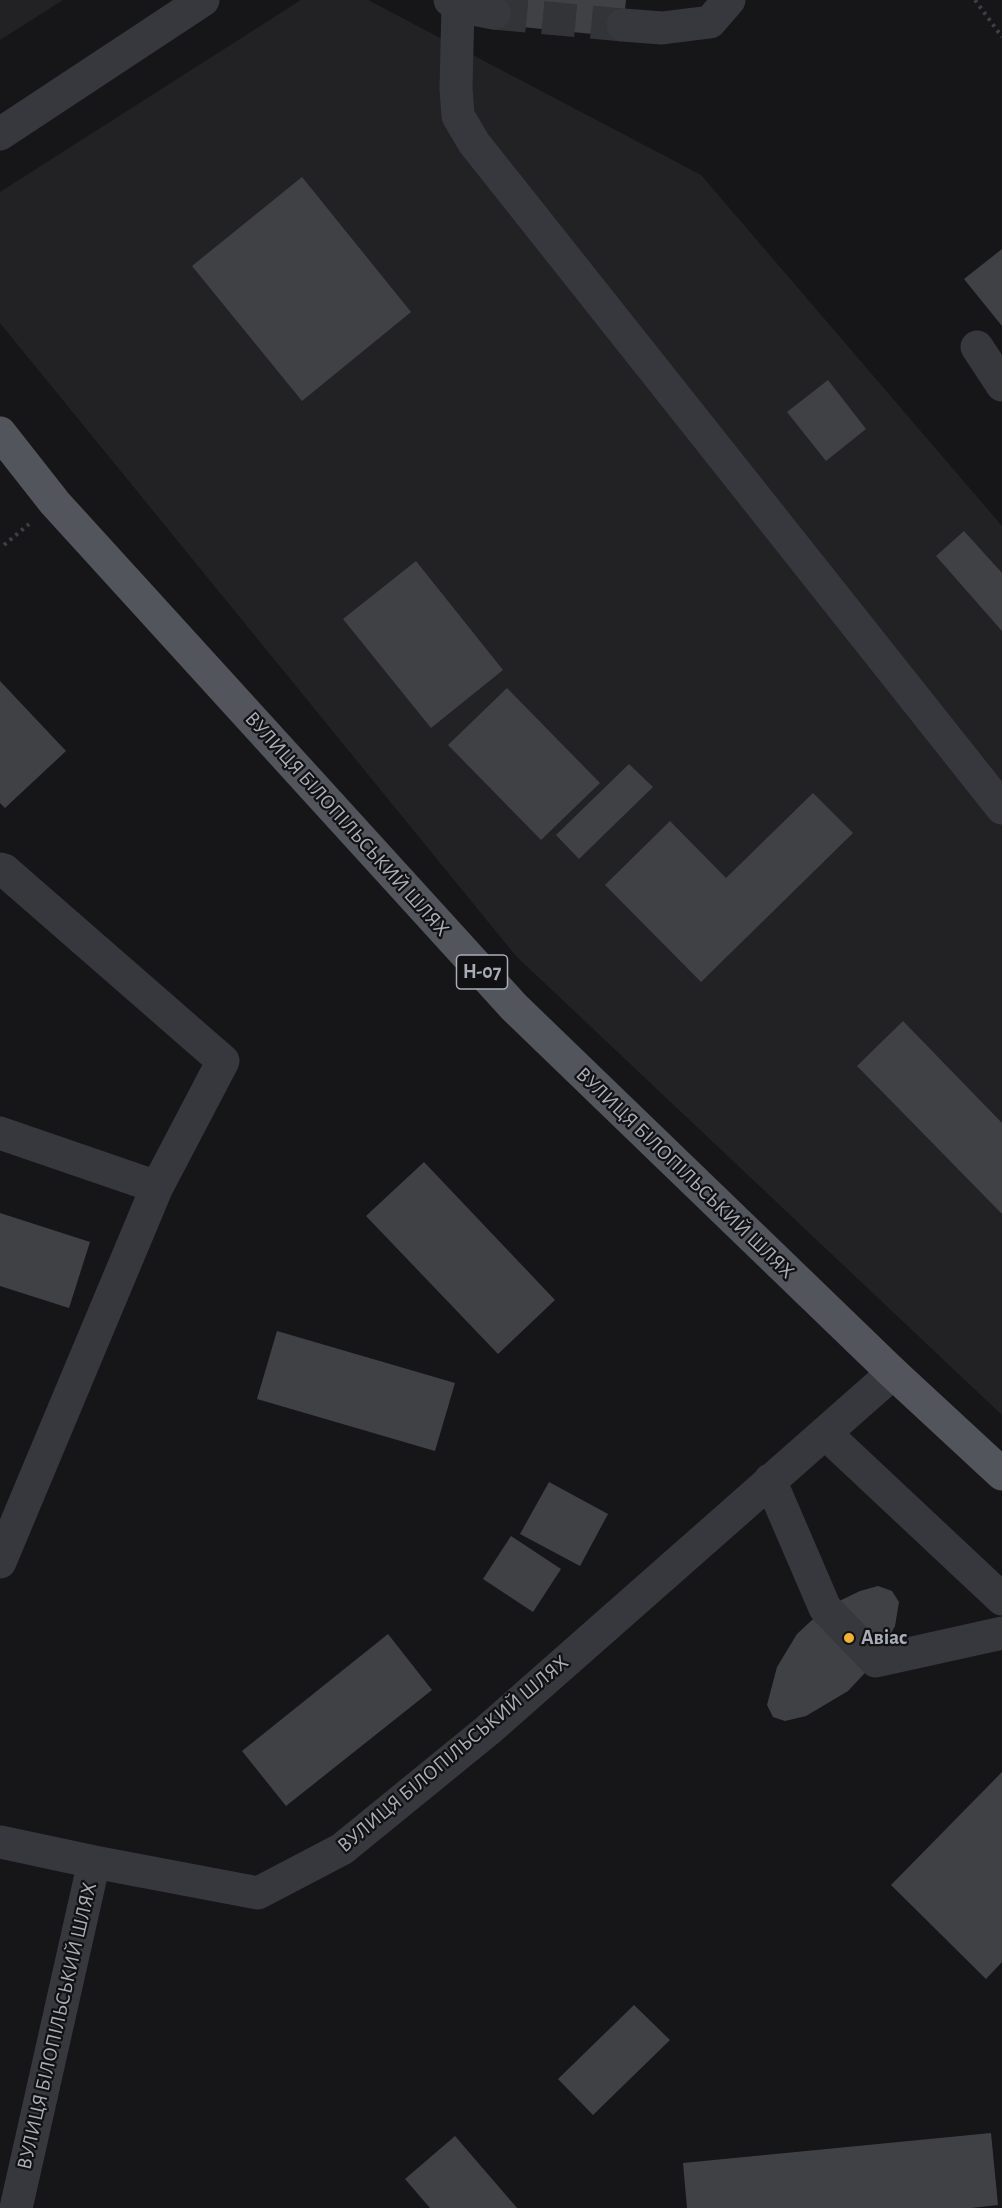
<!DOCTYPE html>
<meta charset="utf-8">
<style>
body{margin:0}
canvas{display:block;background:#161618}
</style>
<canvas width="1002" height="2208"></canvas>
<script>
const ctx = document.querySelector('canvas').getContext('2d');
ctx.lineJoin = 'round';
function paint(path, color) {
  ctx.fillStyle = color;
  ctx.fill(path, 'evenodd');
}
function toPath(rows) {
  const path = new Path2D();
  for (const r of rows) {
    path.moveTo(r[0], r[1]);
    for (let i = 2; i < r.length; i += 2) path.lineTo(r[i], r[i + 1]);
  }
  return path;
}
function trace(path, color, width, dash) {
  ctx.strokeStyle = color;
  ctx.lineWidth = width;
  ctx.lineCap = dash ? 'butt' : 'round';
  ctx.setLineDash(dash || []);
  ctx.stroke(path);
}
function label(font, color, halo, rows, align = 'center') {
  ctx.font = font + ' "Alegreya Sans",sans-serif';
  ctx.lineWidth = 4.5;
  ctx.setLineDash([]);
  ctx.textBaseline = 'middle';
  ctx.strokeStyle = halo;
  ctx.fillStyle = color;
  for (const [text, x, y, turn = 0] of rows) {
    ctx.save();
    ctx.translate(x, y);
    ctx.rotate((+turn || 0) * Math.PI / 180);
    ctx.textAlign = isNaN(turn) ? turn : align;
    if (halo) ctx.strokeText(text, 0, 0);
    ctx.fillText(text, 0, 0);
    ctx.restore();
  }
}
const built = toPath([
 [0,0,63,0,0,40],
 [301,0,368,0,701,175,1002,526,1002,1415,516,956,0,323,0,192]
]);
const building = toPath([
 [496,0,626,0,622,37,493,24],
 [302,177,411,312,302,401,192,266],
 [1002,249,1002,326,964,279],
 [828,380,866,429,826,461,787,412],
 [964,531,1002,573,1002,631,936,556],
 [416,561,503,670,431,728,343,619],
 [0,681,66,751,5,808,0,803],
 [507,688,600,783,541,840,448,745],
 [629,764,653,787,579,859,556,835],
 [813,793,853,833,701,982,605,885,670,821,726,878],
 [903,1021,1002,1123,1002,1214,857,1066],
 [424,1162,555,1300,498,1354,366,1216],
 [0,1213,90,1242,69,1308,0,1286],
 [277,1331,455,1383,435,1451,257,1399],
 [549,1482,608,1514,580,1566,520,1534],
 [511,1536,561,1569,533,1612,483,1579],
 [878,1586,892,1591,899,1602,895,1626,876,1661,848,1691,806,1716,785,1721,773,1717,767,1705,777,1667,797,1634,825,1608,860,1591],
 [388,1634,432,1690,286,1806,242,1751],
 [1002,1772,1002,1962,986,1979,891,1885],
 [634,2005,670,2040,593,2115,558,2079],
 [991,2133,998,2205,971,2208,687,2208,683,2163],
 [455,2136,517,2208,430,2208,405,2179]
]);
const minorTunnel = toPath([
 [494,13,623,25]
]);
const path = toPath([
 [975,0,1002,37],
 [4,545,29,524]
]);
const minor = toPath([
 [450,0,458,6,494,13],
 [458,6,456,88,458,116,474,143,1002,808],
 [623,25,662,28,710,22,729,0],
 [0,134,203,0],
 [977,347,1002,385],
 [0,869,4,870,223,1061,157,1187],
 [0,1133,157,1187,0,1562],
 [825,1433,1002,1599],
 [770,1480,825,1608,876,1661,1002,1633],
 [0,1842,94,1862],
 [16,2208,94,1862,258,1893,342,1849,488,1730,893,1373]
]);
const major = toPath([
 [0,433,55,503,514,1007,893,1373,1002,1474]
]);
const markers = [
 [849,1638,6,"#f2b134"]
];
const shields = [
 [482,972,51]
];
const shieldNames = [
 ["Н-07",482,972]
];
const streetNames = [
 ["ВУЛИЦЯ БІЛОПІЛЬСЬКИЙ ШЛЯХ",347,824,48],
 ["ВУЛИЦЯ БІЛОПІЛЬСЬКИЙ ШЛЯХ",685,1173,44],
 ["ВУЛИЦЯ БІЛОПІЛЬСЬКИЙ ШЛЯХ",453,1754,-40],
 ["ВУЛИЦЯ БІЛОПІЛЬСЬКИЙ ШЛЯХ",57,2026,-77]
];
const poiNames = [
 ["Авіас",861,1638]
];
paint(built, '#222225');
paint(building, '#404145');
trace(minorTunnel, '#333438', 33, [33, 16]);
trace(path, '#3d3f44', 4, [3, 4.5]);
trace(minor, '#37383d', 33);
trace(major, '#53555c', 33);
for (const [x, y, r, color] of markers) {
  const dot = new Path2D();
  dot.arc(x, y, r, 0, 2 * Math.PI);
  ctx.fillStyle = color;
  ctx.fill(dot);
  trace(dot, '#111113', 2);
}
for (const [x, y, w] of shields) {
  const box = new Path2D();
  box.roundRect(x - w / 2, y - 17, w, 34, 4.5);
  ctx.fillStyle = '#111113';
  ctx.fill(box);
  trace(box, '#a8adb8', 1.5);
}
label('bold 20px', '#a8adb8', null, shieldNames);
label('21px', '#a8adb8', '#111113', streetNames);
label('bold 21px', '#a8adb8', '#111113', poiNames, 'left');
</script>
